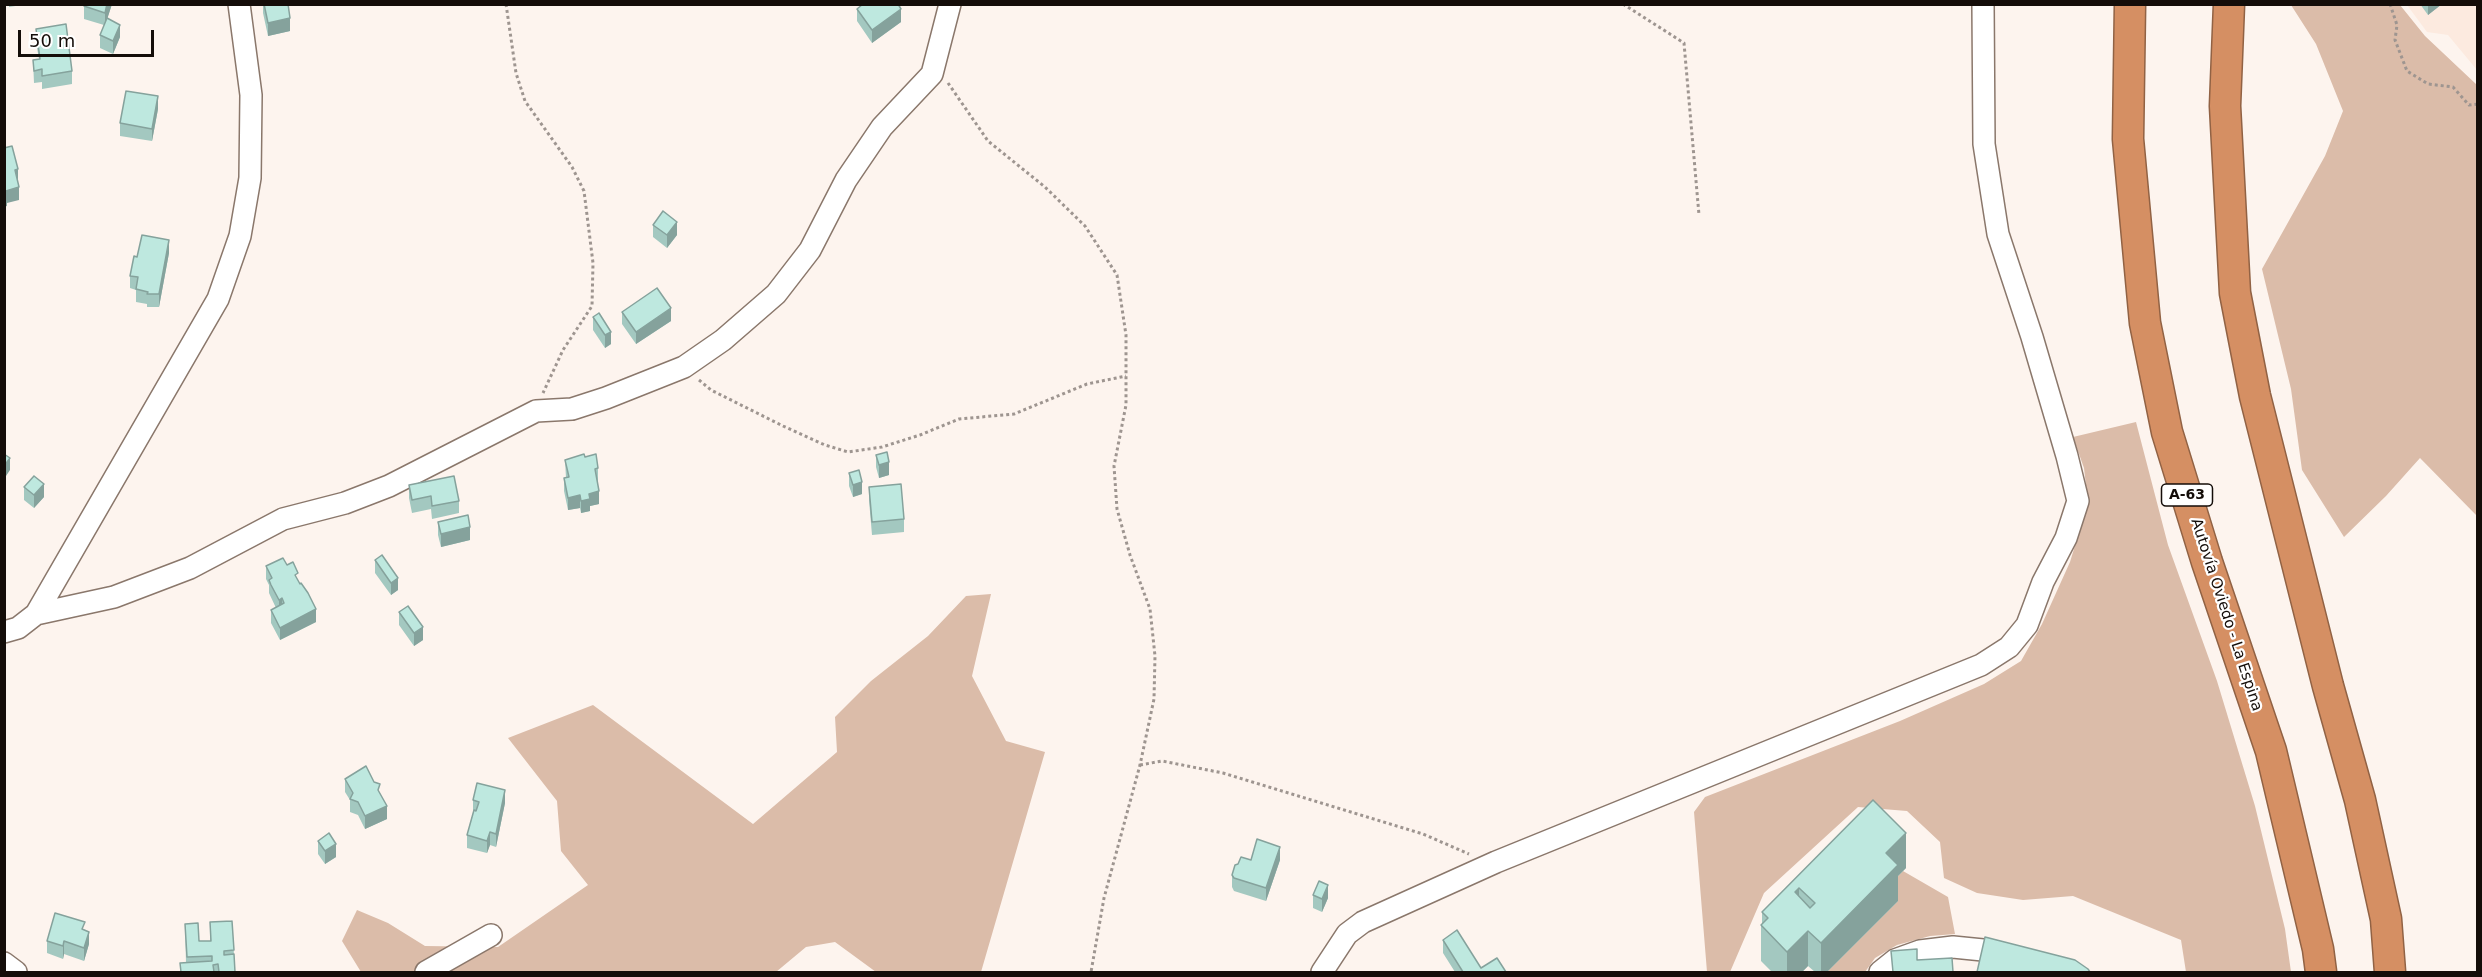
<!DOCTYPE html>
<meta charset="utf-8">
<style>
body{margin:0}
#map{position:relative;width:2482px;height:977px;overflow:hidden;background:#fdf4ee;font-family:"DejaVu Sans",sans-serif}
canvas{display:block}
.frame{position:absolute;inset:0;border:6px solid #140d09;pointer-events:none}
.scale{position:absolute;left:18px;top:30px;width:136px;height:27px;box-sizing:border-box;border:3px solid #140d09;border-top:0;padding-left:8px;font-size:18px;line-height:21px;white-space:nowrap;color:#140d09;-webkit-text-stroke:4px #fff;paint-order:stroke}
</style>
<div id="map">
<canvas width="2482" height="977"></canvas>
<div class="frame"></div>
<div class="scale">50 m</div>
</div>
<script>
const ctx = document.querySelector('canvas').getContext('2d');
ctx.lineJoin = 'round';
function paint(path, color) {
  ctx.fillStyle = color;
  ctx.fill(path, 'evenodd');
}
function toPath(rows) {
  const path = new Path2D();
  for (const r of rows) {
    path.moveTo(r[0], r[1]);
    for (let i = 2; i < r.length; i += 2) path.lineTo(r[i], r[i + 1]);
  }
  return path;
}
function trace(path, color, width, dash) {
  ctx.strokeStyle = color;
  ctx.lineWidth = width;
  ctx.lineCap = dash ? 'butt' : 'round';
  ctx.setLineDash(dash || []);
  ctx.stroke(path);
}
function label(font, color, halo, rows, align = 'center') {
  ctx.font = font + ' "DejaVu Sans",sans-serif';
  ctx.lineWidth = 4.5;
  ctx.setLineDash([]);
  ctx.textBaseline = 'middle';
  ctx.strokeStyle = halo;
  ctx.fillStyle = color;
  for (const [text, x, y, turn = 0] of rows) {
    ctx.save();
    ctx.translate(x, y);
    ctx.rotate((+turn || 0) * Math.PI / 180);
    ctx.textAlign = isNaN(turn) ? turn : align;
    if (halo) ctx.strokeText(text, 0, 0);
    ctx.fillText(text, 0, 0);
    ctx.restore();
  }
}
const built = toPath([
 [2407,5,2477,5,2477,70,2448,35,2427,32]
]);
const green = toPath([
 [2291,5,2400,5,2425,36,2477,85,2477,516,2420,458,2386,496,2344,537,2302,470,2291,389,2262,269,2325,156,2343,111,2316,44],
 [2136,422,2168,545,2217,681,2255,806,2285,929,2291,972,2186,972,2181,940,2073,896,2023,900,1977,893,1944,878,1940,842,1907,811,1858,807,1764,893,1730,972,1707,972,1694,812,1705,797,1900,721,1984,684,2021,661,2042,624,2070,562,2088,503,2084,468,2073,437],
 [991,594,972,676,1006,741,1045,752,981,972,876,972,835,942,806,947,776,972,361,972,342,941,357,910,388,923,425,946,498,947,588,885,561,851,557,801,508,738,593,705,753,824,837,752,835,717,871,681,928,636,966,596],
 [1903,871,1948,897,1955,934,1930,936,1897,945,1875,958,1865,972,1827,972,1898,901,1886,888]
]);
const path = toPath([
 [506,4,516,73,525,101,572,167,584,191,593,263,592,306,563,350,543,393],
 [1623,4,1684,43,1699,215],
 [2390,4,2397,25,2395,40,2407,71,2428,84,2453,87,2469,105,2478,104],
 [948,83,988,141,1045,187,1085,226,1117,275,1126,335,1126,405,1114,466,1117,509,1130,555,1150,609,1155,656,1154,699,1140,765,1104,898,1091,972],
 [699,380,711,390,783,426,825,445,848,452,882,447,920,435,959,419,1014,414,1087,384,1126,376],
 [1140,765,1162,761,1223,773,1423,834,1469,854]
]);
const minor = toPath([
 [36,614,114,597,190,568,283,519,345,503,389,486,536,411,572,409,606,398,684,367,723,340,776,294,810,250,846,180,882,127,932,74,950,4],
 [4,632,18,628,36,614,218,299,240,236,250,178,251,95,239,4],
 [4,963,16,972],
 [426,972,491,935],
 [1322,972,1347,934,1363,922,1496,862,1981,665,2009,647,2027,625,2043,582,2066,538,2078,501,2067,456,2032,337,1998,234,1984,144,1983,4],
 [1880,972,1895,960,1920,951,1953,947,1983,950,2010,957]
]);
const highway = toPath([
 [2130,4,2128,139,2145,323,2167,432,2207,562,2271,751,2318,949,2321,972],
 [2229,4,2225,106,2235,293,2255,396,2328,686,2360,800,2386,919,2390,972]
]);
const wall = toPath([
 [9,4,22,4,22,5,9,7],
 [112,4,107,19,120,37,113,54,100,48,100,35,104,25,84,19,84,6],
 [263,4,288,4,290,31,268,36,263,13],
 [2420,4,2442,4,2428,15],
 [857,9,901,22,872,43,857,21],
 [36,29,72,71,72,84,42,89,42,82,34,83,33,60,39,59,36,42],
 [158,109,152,141,120,136,120,123],
 [653,225,677,235,667,248,653,237],
 [169,253,159,307,147,307,147,304,136,302,136,290,130,288,130,276,137,257],
 [622,312,671,321,636,344,622,324],
 [593,317,611,344,605,348,593,330],
 [876,455,889,475,879,478,876,467],
 [585,457,598,468,598,481,597,482,599,504,590,506,590,511,581,513,580,508,568,510,564,491,564,478,566,478,565,460],
 [849,473,862,494,853,497,849,486],
 [409,485,459,501,459,513,432,519,431,509,412,513,409,498],
 [24,487,44,497,34,508,24,500],
 [869,487,904,519,904,532,872,535,869,500],
 [438,522,470,540,441,547,438,535],
 [375,560,398,590,391,595,375,573],
 [287,565,298,582,316,622,280,640,271,623,271,610,276,608,269,593,269,585,266,579,266,566],
 [399,612,423,640,414,646,399,625],
 [345,779,380,793,387,819,365,829,358,815,350,812,350,800,345,792],
 [473,800,505,803,496,847,490,845,487,853,467,848,467,835,473,813],
 [1873,800,1906,868,1898,876,1898,901,1827,972,1815,972,1808,966,1802,972,1772,972,1761,961,1761,925,1762,924,1762,912],
 [318,841,336,857,325,864,318,854],
 [1251,860,1280,860,1266,901,1234,891,1232,887,1232,875,1238,864],
 [1313,895,1328,898,1322,912,1313,908],
 [232,921,235,972,180,972,180,963,186,963,185,924,199,941,210,941,210,922],
 [85,930,89,944,84,961,64,954,63,959,47,953,47,941],
 [1443,940,1481,968,1506,972,1455,972,1443,953]
]);
const shadedWall = toPath([
 [107,4,112,4,105,26,105,13],
 [2428,4,2442,4,2428,15],
 [901,9,901,22,872,43,872,30],
 [290,18,290,31,268,36,268,23],
 [120,25,120,37,113,54,113,41],
 [158,96,158,109,152,141,152,129],
 [18,169,18,182,15,170],
 [19,187,19,200,7,203,7,206,4,207,4,194,6,191],
 [677,222,677,235,667,248,667,235],
 [169,240,169,253,159,307,159,294],
 [671,308,671,321,636,344,636,332],
 [611,332,611,344,605,348,605,335],
 [10,458,10,470,4,479,4,466],
 [889,462,889,475,879,478,879,465],
 [862,482,862,494,853,497,853,485],
 [44,484,44,497,34,508,34,495],
 [599,491,599,504,590,506,590,511,581,513,581,501,589,494],
 [580,495,580,508,568,510,568,498],
 [470,527,470,540,441,547,441,534],
 [398,578,398,590,391,595,391,583],
 [282,598,282,611,279,612,279,600],
 [316,609,316,622,280,640,280,628],
 [423,627,423,640,414,646,414,633],
 [505,790,505,803,496,847,496,834],
 [387,806,387,819,365,829,365,816],
 [490,832,490,845,487,853,487,841],
 [1906,833,1906,868,1898,876,1898,901,1827,972,1821,972,1821,943,1886,853],
 [336,844,336,857,325,864,325,851],
 [1280,847,1280,860,1266,901,1266,888],
 [1328,885,1328,898,1322,912,1322,899],
 [1799,888,1799,923,1795,892],
 [1808,931,1808,966,1802,972,1787,972,1787,952],
 [89,932,89,944,84,961,84,948],
 [64,941,64,954,63,959,63,946]
]);
const building = toPath([
 [84,4,107,4,105,13,84,6,84,4],
 [264,4,288,4,290,18,268,23,264,4],
 [863,4,898,4,901,9,872,30,857,9,863,4],
 [107,18,120,25,113,41,100,35,107,18],
 [66,24,72,71,42,76,42,69,34,71,33,60,40,59,36,29,66,24],
 [126,91,158,96,152,129,120,123,126,91],
 [12,146,18,169,15,170,19,187,6,191,7,193,4,194,4,148,12,146],
 [663,211,677,222,667,235,653,225,663,211],
 [142,235,169,240,159,294,147,294,148,292,136,289,138,277,130,276,134,256,137,257,142,235],
 [657,288,671,308,636,332,622,312,657,288],
 [599,313,611,332,605,335,593,317,599,313],
 [887,452,889,462,879,465,876,455,887,452],
 [4,454,10,458,4,466,4,454],
 [584,454,585,457,596,454,598,468,595,469,599,491,589,494,590,499,581,501,580,495,568,498,564,478,569,477,565,460,584,454],
 [859,470,862,482,853,485,849,473,859,470],
 [34,476,44,484,34,495,24,487,34,476],
 [454,476,459,501,432,506,431,496,412,500,409,485,454,476],
 [901,484,904,519,872,522,869,487,901,484],
 [468,515,470,527,441,534,438,522,468,515],
 [382,555,398,578,391,583,375,560,382,555],
 [283,558,287,565,293,562,298,573,295,575,300,584,301,583,308,593,316,609,280,628,271,610,284,603,282,598,279,600,271,585,269,580,272,578,266,566,283,558],
 [408,606,423,627,414,633,399,612,408,606],
 [366,766,374,782,380,784,378,790,387,806,365,816,358,802,350,799,353,793,345,779,366,766],
 [477,783,505,790,496,834,490,832,487,841,467,835,474,810,476,811,479,802,473,800,477,783],
 [1873,800,1906,833,1886,853,1898,865,1821,943,1808,931,1787,952,1761,925,1768,918,1762,912,1873,800],
 [1799,888,1815,903,1810,908,1795,892,1799,888],
 [329,833,336,844,325,851,318,841,329,833],
 [1257,839,1280,847,1266,888,1234,878,1232,875,1235,865,1238,864,1241,857,1251,860,1257,839],
 [1319,881,1328,885,1322,899,1313,895,1319,881],
 [55,913,85,922,82,929,89,932,84,948,64,941,63,946,47,941,55,913],
 [232,921,234,950,224,951,224,955,234,954,235,972,219,972,218,964,213,965,214,972,181,972,180,963,212,961,212,956,187,957,185,924,198,923,199,941,211,941,210,922,232,921],
 [1457,930,1481,968,1497,958,1506,972,1463,972,1443,940,1457,930],
 [1985,937,2075,960,2088,969,2090,972,1977,972,1985,937],
 [1917,949,1917,960,1952,958,1953,972,1893,972,1891,951,1917,949]
]);
const shields = [
 [2187,495,51]
];
const shieldNames = [
 ["A-63",2187,495]
];
const streetNames = [
 ["Autovía Oviedo - La Espina",2226,615,72]
];
paint(built, '#fceadf');
paint(green, '#dbbca9');
trace(minor, '#8a776b', 24);
trace(highway, '#916244', 33);
trace(path, '#9e9590', 3, [3, 3]);
trace(minor, '#fff', 21);
trace(highway, '#d58f63', 30);
paint(wall, '#a3c8c0');
paint(shadedWall, '#85a29c');
paint(building, '#bee8df');
trace(building, '#85a29c', 1.5);
for (const [x, y, w] of shields) {
  const box = new Path2D();
  box.roundRect(x - w / 2, y - 11, w, 22, 4.5);
  ctx.fillStyle = '#fff';
  ctx.fill(box);
  trace(box, '#140d09', 1.5);
}
label('bold 14px', '#140d09', null, shieldNames);
label('15px', '#140d09', '#fff', streetNames);
</script>
